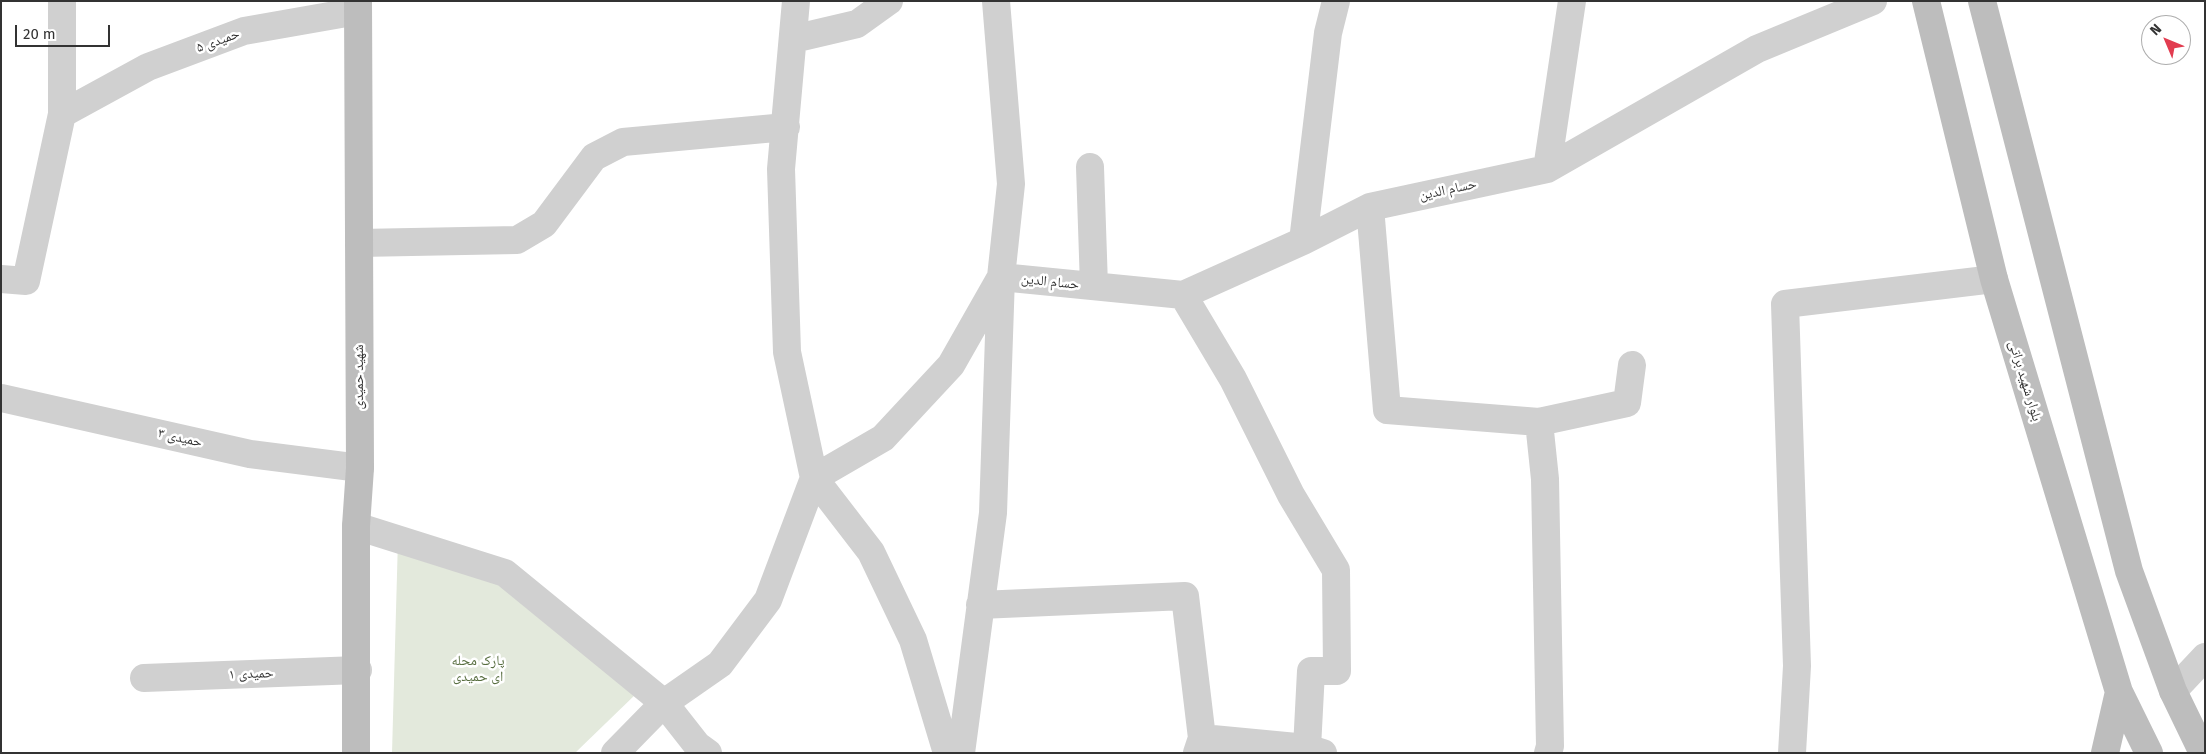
<!DOCTYPE html>
<meta charset="utf-8">
<style>
body{margin:0}
#map{position:relative;width:2206px;height:754px;overflow:hidden;background:#fff;font-family:"Fira Sans",sans-serif}
canvas{display:block}
.frame{position:absolute;inset:0;border:2px solid #333;pointer-events:none}
.north{position:absolute;left:2141px;top:15px;width:50px;height:50px;box-sizing:border-box;background:#fff;border:1px solid #adadad;border-radius:50%;rotate:315deg;font-size:14px;font-weight:700;line-height:20px;text-align:center;color:#333}
.north::after{content:'';display:block;margin:auto;width:18px;height:22px;background:#e23c50;clip-path:polygon(50% 0,100% 100%,50% 72%,0 100%)}
.scale{position:absolute;left:15px;top:25px;width:95px;height:22px;box-sizing:border-box;border:2px solid #333;border-top:0;padding-left:6px;font-size:15px;line-height:18px;white-space:nowrap;color:#333;-webkit-text-stroke:4px #fff;paint-order:stroke}
</style>
<div id="map">
<canvas width="2206" height="754"></canvas>
<div class="frame"></div>
<div class="north">N</div>
<div class="scale">20 m</div>
</div>
<script>
const ctx = document.querySelector('canvas').getContext('2d');
ctx.lineJoin = 'round';
function paint(path, color) {
  ctx.fillStyle = color;
  ctx.fill(path, 'evenodd');
}
function toPath(rows) {
  const path = new Path2D();
  for (const r of rows) {
    path.moveTo(r[0], r[1]);
    for (let i = 2; i < r.length; i += 2) path.lineTo(r[i], r[i + 1]);
  }
  return path;
}
function trace(path, color, width, dash) {
  ctx.strokeStyle = color;
  ctx.lineWidth = width;
  ctx.lineCap = dash ? 'butt' : 'round';
  ctx.setLineDash(dash || []);
  ctx.stroke(path);
}
function label(font, color, halo, rows, align = 'center') {
  ctx.font = font + ' "Fira Sans","Noto Naskh Arabic",sans-serif';
  ctx.lineWidth = 5;
  ctx.setLineDash([]);
  ctx.textBaseline = 'middle';
  ctx.strokeStyle = halo;
  ctx.fillStyle = color;
  for (const [text, x, y, turn = 0] of rows) {
    ctx.save();
    ctx.translate(x, y);
    ctx.rotate((+turn || 0) * Math.PI / 180);
    ctx.textAlign = isNaN(turn) ? turn : align;
    if (halo) ctx.strokeText(text, 0, 0);
    ctx.fillText(text, 0, 0);
    ctx.restore();
  }
}
const green = toPath([
 [398,539,481,571,637,693,575,753,392,753]
]);
const street = toPath([
 [793,39,857,24,889,1],
 [62,114,148,67,244,31,358,11],
 [1090,167,1094,286],
 [1547,169,1572,1],
 [1370,207,1387,410,1539,422,1545,479,1550,746,1548,753],
 [1303,241,1328,33,1336,1],
 [359,243,517,240,544,224,594,157,623,142,786,127],
 [1,279,26,281,62,114,62,1],
 [1183,295,1233,379,1291,495,1336,570,1337,671,1311,671,1307,748,1323,753],
 [1,398,250,454,360,468],
 [1539,422,1627,403,1632,365],
 [356,526,505,573,664,703,615,753],
 [980,605,1185,596,1202,738,1197,753],
 [144,678,358,670],
 [2173,691,2205,657],
 [1202,738,1307,748],
 [708,753,697,745,664,703,720,664,768,600,814,478,787,352,781,169,796,1],
 [947,753,913,640,871,552,814,478,883,438,951,365,1001,277,1183,295,1303,241,1370,207,1547,169,1757,49,1873,1],
 [961,753,993,513,1001,277,1011,184,996,1],
 [1792,753,1797,666,1785,304,1994,279]
]);
const secondary = toPath([
 [1926,1,1994,279,2119,692,2149,753],
 [1982,1,2129,571,2173,691,2203,753],
 [356,753,356,526,360,468,358,1],
 [2105,753,2119,692]
]);
const streetNames = [
 ["حمیدی ۵",218,41,-20],
 ["حسام الدین",1448,190,-12],
 ["حسام الدین",1050,282,6],
 ["شهید حمیدی",359,377,-90],
 ["بلوار شهید براتی",2025,381,73],
 ["حمیدی ۳",180,438,13],
 ["حمیدی ۱",251,674,-2]
];
const parkNames = [
 ["پارک محله",478,661],
 ["ای حمیدی",478,677]
];
paint(green, '#e3e9dc');
trace(street, '#d0d0d0', 28);
trace(secondary, '#bdbdbd', 28);
label('14px', '#333', '#fff', streetNames);
label('14px', '#586e40', '#fff', parkNames);
</script>
